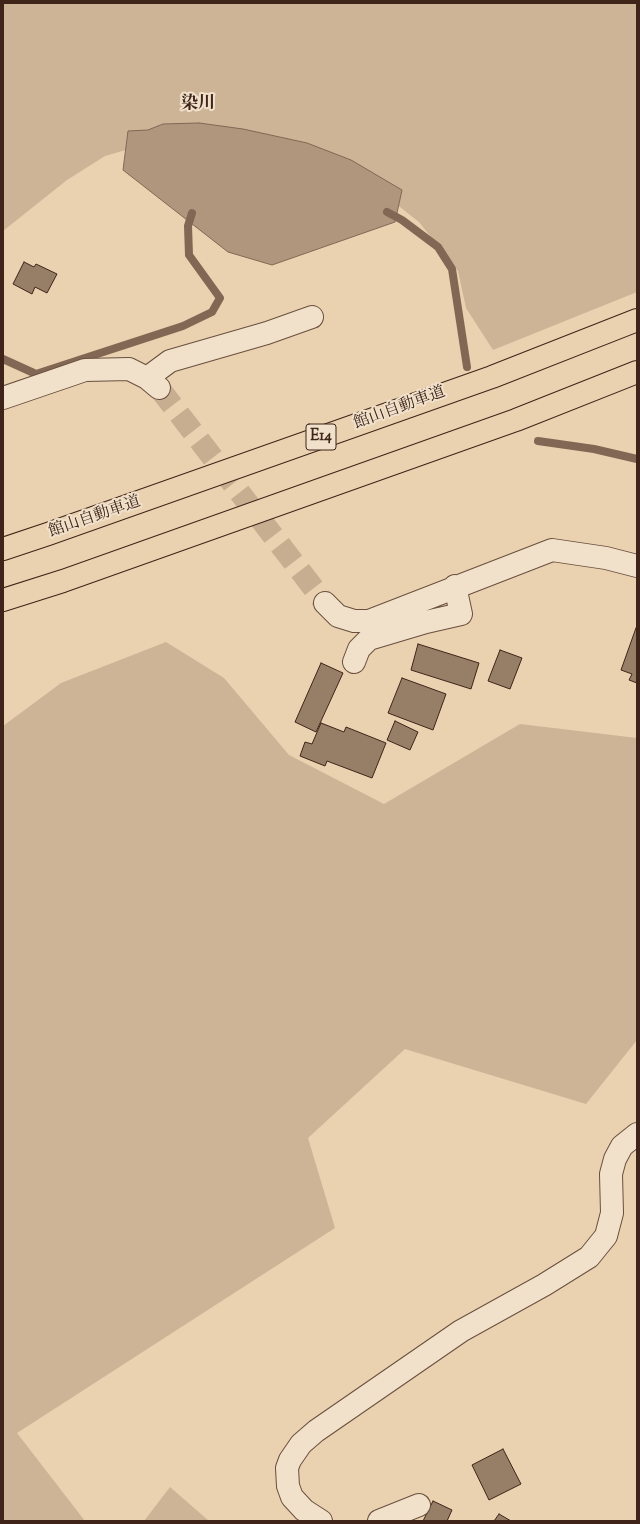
<!DOCTYPE html>
<meta charset="utf-8">
<style>
body{margin:0}
#map{position:relative;width:640px;height:1524px;overflow:hidden;background:#ead1af;font-family:"Sorts Mill Goudy",serif}
canvas{display:block}
.frame{position:absolute;inset:0;border:4px solid #3e2419;pointer-events:none}
</style>
<div id="map">
<canvas width="640" height="1524"></canvas>
<div class="frame"></div>
</div>
<script>
const ctx = document.querySelector('canvas').getContext('2d');
ctx.lineJoin = 'round';
function paint(path, color) {
  ctx.fillStyle = color;
  ctx.fill(path, 'evenodd');
}
function toPath(rows) {
  const path = new Path2D();
  for (const r of rows) {
    path.moveTo(r[0], r[1]);
    for (let i = 2; i < r.length; i += 2) path.lineTo(r[i], r[i + 1]);
  }
  return path;
}
function trace(path, color, width, dash) {
  ctx.strokeStyle = color;
  ctx.lineWidth = width;
  ctx.lineCap = dash ? 'butt' : 'round';
  ctx.setLineDash(dash || []);
  ctx.stroke(path);
}
function label(font, color, halo, rows, align = 'center') {
  ctx.font = font + ' "Sorts Mill Goudy","Noto Serif JP",serif';
  ctx.lineWidth = 4;
  ctx.setLineDash([]);
  ctx.textBaseline = 'middle';
  ctx.strokeStyle = halo;
  ctx.fillStyle = color;
  for (const [text, x, y, turn = 0] of rows) {
    ctx.save();
    ctx.translate(x, y);
    ctx.rotate((+turn || 0) * Math.PI / 180);
    ctx.textAlign = isNaN(turn) ? turn : align;
    if (halo) ctx.strokeText(text, 0, 0);
    ctx.fillText(text, 0, 0);
    ctx.restore();
  }
}
const green = toPath([
 [3,3,637,3,637,292,493,350,466,308,458,271,419,222,376,188,143,145,105,156,67,180,3,231],
 [166,642,224,678,289,755,384,804,520,724,637,738,637,1040,586,1104,405,1049,308,1138,335,1228,17,1433,85,1521,3,1521,3,726,61,683],
 [170,1487,209,1521,144,1521]
]);
const water = toPath([
 [199,123,243,129,307,143,351,160,402,190,395,222,272,265,228,252,123,170,128,131,148,130,163,124,199,123]
]);
const stream = toPath([
 [387,212,402,220,438,247,452,269,467,367],
 [3,359,36,374,183,326,212,312,220,298,189,255,188,226,192,213],
 [538,441,594,449,637,459]
]);
const building = toPath([
 [24,262,34,267,36,264,57,274,47,293,35,287,32,294,13,284,24,262],
 [636,628,637,628,637,683,629,680,632,674,621,670,636,628],
 [418,644,479,663,471,689,411,670,418,644],
 [500,650,522,658,510,689,488,681,500,650],
 [321,663,343,673,316,732,295,722,321,663],
 [402,678,446,694,433,730,388,713,402,678],
 [395,721,418,732,410,750,387,740,395,721],
 [321,723,344,732,346,727,386,743,372,778,327,761,325,766,300,756,305,742,312,744,321,723],
 [503,1449,521,1484,489,1500,472,1465,503,1449],
 [433,1501,452,1510,447,1521,423,1521,433,1501],
 [499,1514,511,1521,494,1521,499,1514]
]);
const minorTunnel = toPath([
 [159,388,325,603]
]);
const minor = toPath([
 [147,378,170,361,267,333,312,317],
 [3,398,85,370,129,369,147,378,159,388],
 [325,603,338,616,354,621,369,621,552,550,606,558,637,566],
 [354,662,359,649,369,639,426,622,461,614,455,586],
 [321,1521,304,1510,292,1497,288,1486,287,1468,290,1460,301,1444,316,1431,461,1331,544,1285,589,1257,606,1236,612,1213,611,1174,615,1159,622,1146,637,1134],
 [379,1521,419,1505]
]);
const highway = toPath([
 [3,549,48,534,492,377,637,320],
 [3,600,63,581,516,420,637,372]
]);
const shields = [
 [321,437,30]
];
const shieldNames = [
 ["E14",321,437]
];
const streetNames = [
 ["館山自動車道",400,409,-20],
 ["館山自動車道",95,518,-19]
];
const neighbourhoodNames = [
 ["染川",198,105]
];
paint(green, '#cdb496');
paint(water, '#b0967c');
trace(water, '#826854', 1);
trace(stream, '#826854', 8);
paint(building, '#977e67');
trace(building, '#3e2419', 1);
trace(minorTunnel, '#c8ae91', 22, [22, 11]);
trace(minor, '#694f3e', 24);
trace(highway, '#3e2419', 24);
trace(minor, '#f1e1cb', 22);
trace(highway, '#ead1af', 22);
for (const [x, y, w] of shields) {
  const box = new Path2D();
  box.roundRect(x - w / 2, y - 13, w, 26, 3);
  ctx.fillStyle = '#f1e1cb';
  ctx.fill(box);
  trace(box, '#3e2419', 1);
}
label('bold 15px', '#3e2419', null, shieldNames);
label('16px', '#3e2419', '#f1e1cb', streetNames);
label('bold 17px', '#3e2419', '#f1e1cb', neighbourhoodNames);
</script>
